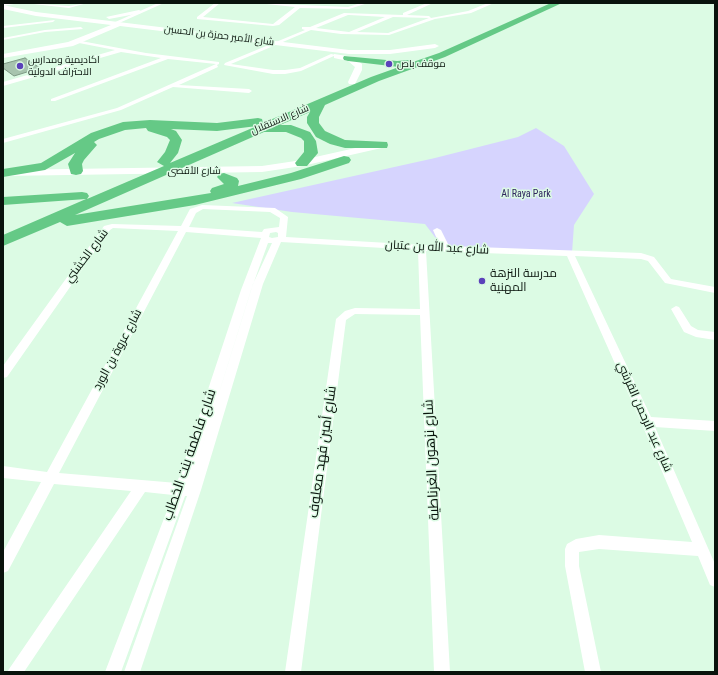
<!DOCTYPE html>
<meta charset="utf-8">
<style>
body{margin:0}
#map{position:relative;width:718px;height:675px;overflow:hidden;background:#dcfbe4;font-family:"Roboto Condensed",sans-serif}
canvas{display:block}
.frame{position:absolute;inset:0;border:4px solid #09130c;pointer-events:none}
</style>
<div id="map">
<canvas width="718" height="675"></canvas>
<div class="frame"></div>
</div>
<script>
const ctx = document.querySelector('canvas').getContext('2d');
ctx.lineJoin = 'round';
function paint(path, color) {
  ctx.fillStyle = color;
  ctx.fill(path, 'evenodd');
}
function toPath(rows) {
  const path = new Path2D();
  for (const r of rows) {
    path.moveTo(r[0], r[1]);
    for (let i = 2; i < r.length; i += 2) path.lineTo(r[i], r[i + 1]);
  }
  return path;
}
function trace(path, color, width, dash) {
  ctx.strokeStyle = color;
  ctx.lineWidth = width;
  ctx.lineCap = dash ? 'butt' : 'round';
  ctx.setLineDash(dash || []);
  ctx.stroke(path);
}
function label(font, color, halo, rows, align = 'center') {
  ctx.font = font + ' "Roboto Condensed",Cairo,sans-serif';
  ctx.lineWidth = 3;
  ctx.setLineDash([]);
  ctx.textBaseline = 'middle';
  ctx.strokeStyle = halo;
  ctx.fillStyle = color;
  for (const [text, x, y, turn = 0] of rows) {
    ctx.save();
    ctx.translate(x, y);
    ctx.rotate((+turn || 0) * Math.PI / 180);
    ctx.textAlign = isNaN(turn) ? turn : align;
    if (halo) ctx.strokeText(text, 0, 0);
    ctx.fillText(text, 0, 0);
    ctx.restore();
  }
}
const green = toPath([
 [536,128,564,146,594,194,574,225,572,253,444,249,425,224,292,212,232,203,435,158,518,137]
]);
const building = toPath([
 [25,58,40,68,14,76,3,68,3,64,25,58]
]);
const street = toPath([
 [14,3,14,4,3,6,3,4,14,3],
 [25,3,69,6,87,3,69,8,25,3],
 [158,3,164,3,117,24,113,23,158,3],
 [215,3,220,3,203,17,273,24,295,7,257,3,348,7,361,3,368,3,349,9,300,8,279,25,273,26,197,19,197,17,215,3],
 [427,3,433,3,407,15,429,16,431,18,468,11,488,3,494,3,471,13,435,19,389,35,341,34,311,30,231,64,273,70,285,70,300,68,331,54,336,55,301,71,285,74,273,74,224,65,225,63,305,30,302,29,302,27,310,27,344,13,403,15,403,13,427,3],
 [348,15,349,15,385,17,349,32,316,28,348,15],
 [393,17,429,18,388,33,357,32,393,17],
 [55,20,53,22,3,28,3,26,55,20],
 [81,27,83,29,45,32,3,40,3,38,45,30,81,27],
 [81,41,146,53,219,62,219,64,217,65,218,67,179,85,249,89,252,91,249,93,173,87,121,110,3,143,3,139,117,108,216,64,168,59,55,101,51,101,51,99,161,58,121,52,3,86,3,82,115,50,79,43,81,41],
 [202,205,275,208,288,217,286,237,440,246,433,230,437,228,441,230,449,246,641,253,654,257,671,279,715,287,715,293,665,283,648,261,641,259,575,256,651,417,715,421,715,431,655,427,715,564,715,587,710,585,698,556,599,549,579,552,579,566,601,672,585,672,565,566,565,549,567,544,576,539,599,535,692,542,641,422,567,256,426,251,450,672,434,672,420,315,355,314,346,320,301,672,285,672,336,319,345,311,355,308,420,309,418,250,281,242,263,284,201,490,140,672,124,672,187,496,185,496,121,672,105,672,173,495,145,492,24,672,7,672,131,491,54,484,8,571,3,573,3,552,41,482,3,478,3,466,47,472,178,231,113,228,110,230,7,377,3,378,3,366,104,226,112,224,181,226,190,209,202,205],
 [203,209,270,212,280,218,279,227,264,229,262,232,189,227,196,213,203,209],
 [186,232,261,238,241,290,177,483,59,473,186,232],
 [276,232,278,233,278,237,272,238,269,237,270,233,276,232],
 [268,243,272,243,253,284,190,486,251,290,268,243],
 [676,306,679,307,691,326,698,330,715,332,715,340,696,337,684,332,671,309,676,306]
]);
const secondary = toPath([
 [3,5,36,12,349,50,390,50,435,44,439,46,435,48,390,54,349,54,120,26,73,46,3,58,3,54,68,42,111,25,36,16,3,9,3,5],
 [139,10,141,11,141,13,109,19,106,17,139,10],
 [334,54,354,57,362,64,362,70,355,84,349,84,348,82,355,67,348,61,334,58,334,54],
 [382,142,386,143,387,145,386,147,302,166,262,172,3,176,3,170,262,166,302,160,382,142]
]);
const highway = toPath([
 [551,3,562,3,445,57,379,81,325,105,319,117,319,123,325,131,345,140,387,142,388,145,387,148,345,148,330,144,316,137,307,123,307,117,310,112,280,125,291,125,310,132,316,141,318,153,307,166,297,166,295,163,304,152,304,141,301,138,286,132,264,132,75,215,211,193,210,191,212,188,224,184,217,177,219,174,224,173,237,178,239,181,238,186,291,173,344,156,349,157,351,160,349,163,301,179,195,205,67,226,60,222,3,246,3,235,86,199,3,205,3,197,82,192,87,193,89,196,87,199,164,166,157,162,165,152,170,140,167,137,148,131,146,128,125,130,99,139,94,142,97,145,84,160,82,164,83,171,81,174,76,175,71,174,68,164,75,153,45,170,3,177,3,169,41,163,91,133,123,122,150,120,217,123,258,118,262,119,263,123,371,77,399,67,348,61,344,60,343,58,344,56,397,61,409,60,413,62,439,53,551,3],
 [257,126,170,163,178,153,182,140,176,131,171,129,217,131,257,126]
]);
const markers = [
 [389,64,4,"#5b41ba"],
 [20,66,4,"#5b41ba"],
 [482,281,4,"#5b41ba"]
];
const farStreetnames = [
 ["شارع الأمير حمزة بن الحسين",219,36,7],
 ["شارع الاستقلال",280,120,-23],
 ["شارع الأقصى",194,171]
];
const farPoinames = [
 ["اكاديمية ومدارس",28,60],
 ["الاحتراف الدولية",28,72],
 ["موقف باص",397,64]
];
const farParknames = [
 ["Al Raya Park",526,194]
];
const streetNames = [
 ["شارع عبد الله بن عتبان",437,248,3],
 ["شارع الخشني",87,256,-53],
 ["شارع عروة بن الورد",118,350,-62],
 ["شارع عبد الرحمن القرشي",644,417,66]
];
const poiNames = [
 ["مدرسة النزهة",490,274],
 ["المهنية",490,288]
];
const nearStreetnames = [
 ["شارع أمين فهد معلوف",323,452,-82],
 ["شارع فاطمة بنت الخطاب",190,455,-71],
 ["شارع نزهون الغرناطية",432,460,-93]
];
paint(green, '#d6d4fe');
paint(building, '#a7c4ae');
trace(building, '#7d9984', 1);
paint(street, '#fff');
paint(secondary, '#fff');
paint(highway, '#65c986');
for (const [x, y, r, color] of markers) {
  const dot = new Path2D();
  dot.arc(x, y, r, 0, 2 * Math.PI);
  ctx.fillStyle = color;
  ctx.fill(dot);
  trace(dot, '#dcfbe4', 1.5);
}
label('10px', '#09130c', '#dcfbe4', farStreetnames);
label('10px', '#09130c', '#dcfbe4', farPoinames, 'left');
label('10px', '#2f255e', '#dcfbe4', farParknames);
label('12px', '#09130c', '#dcfbe4', streetNames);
label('12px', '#09130c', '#dcfbe4', poiNames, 'left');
label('14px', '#09130c', '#dcfbe4', nearStreetnames);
</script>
